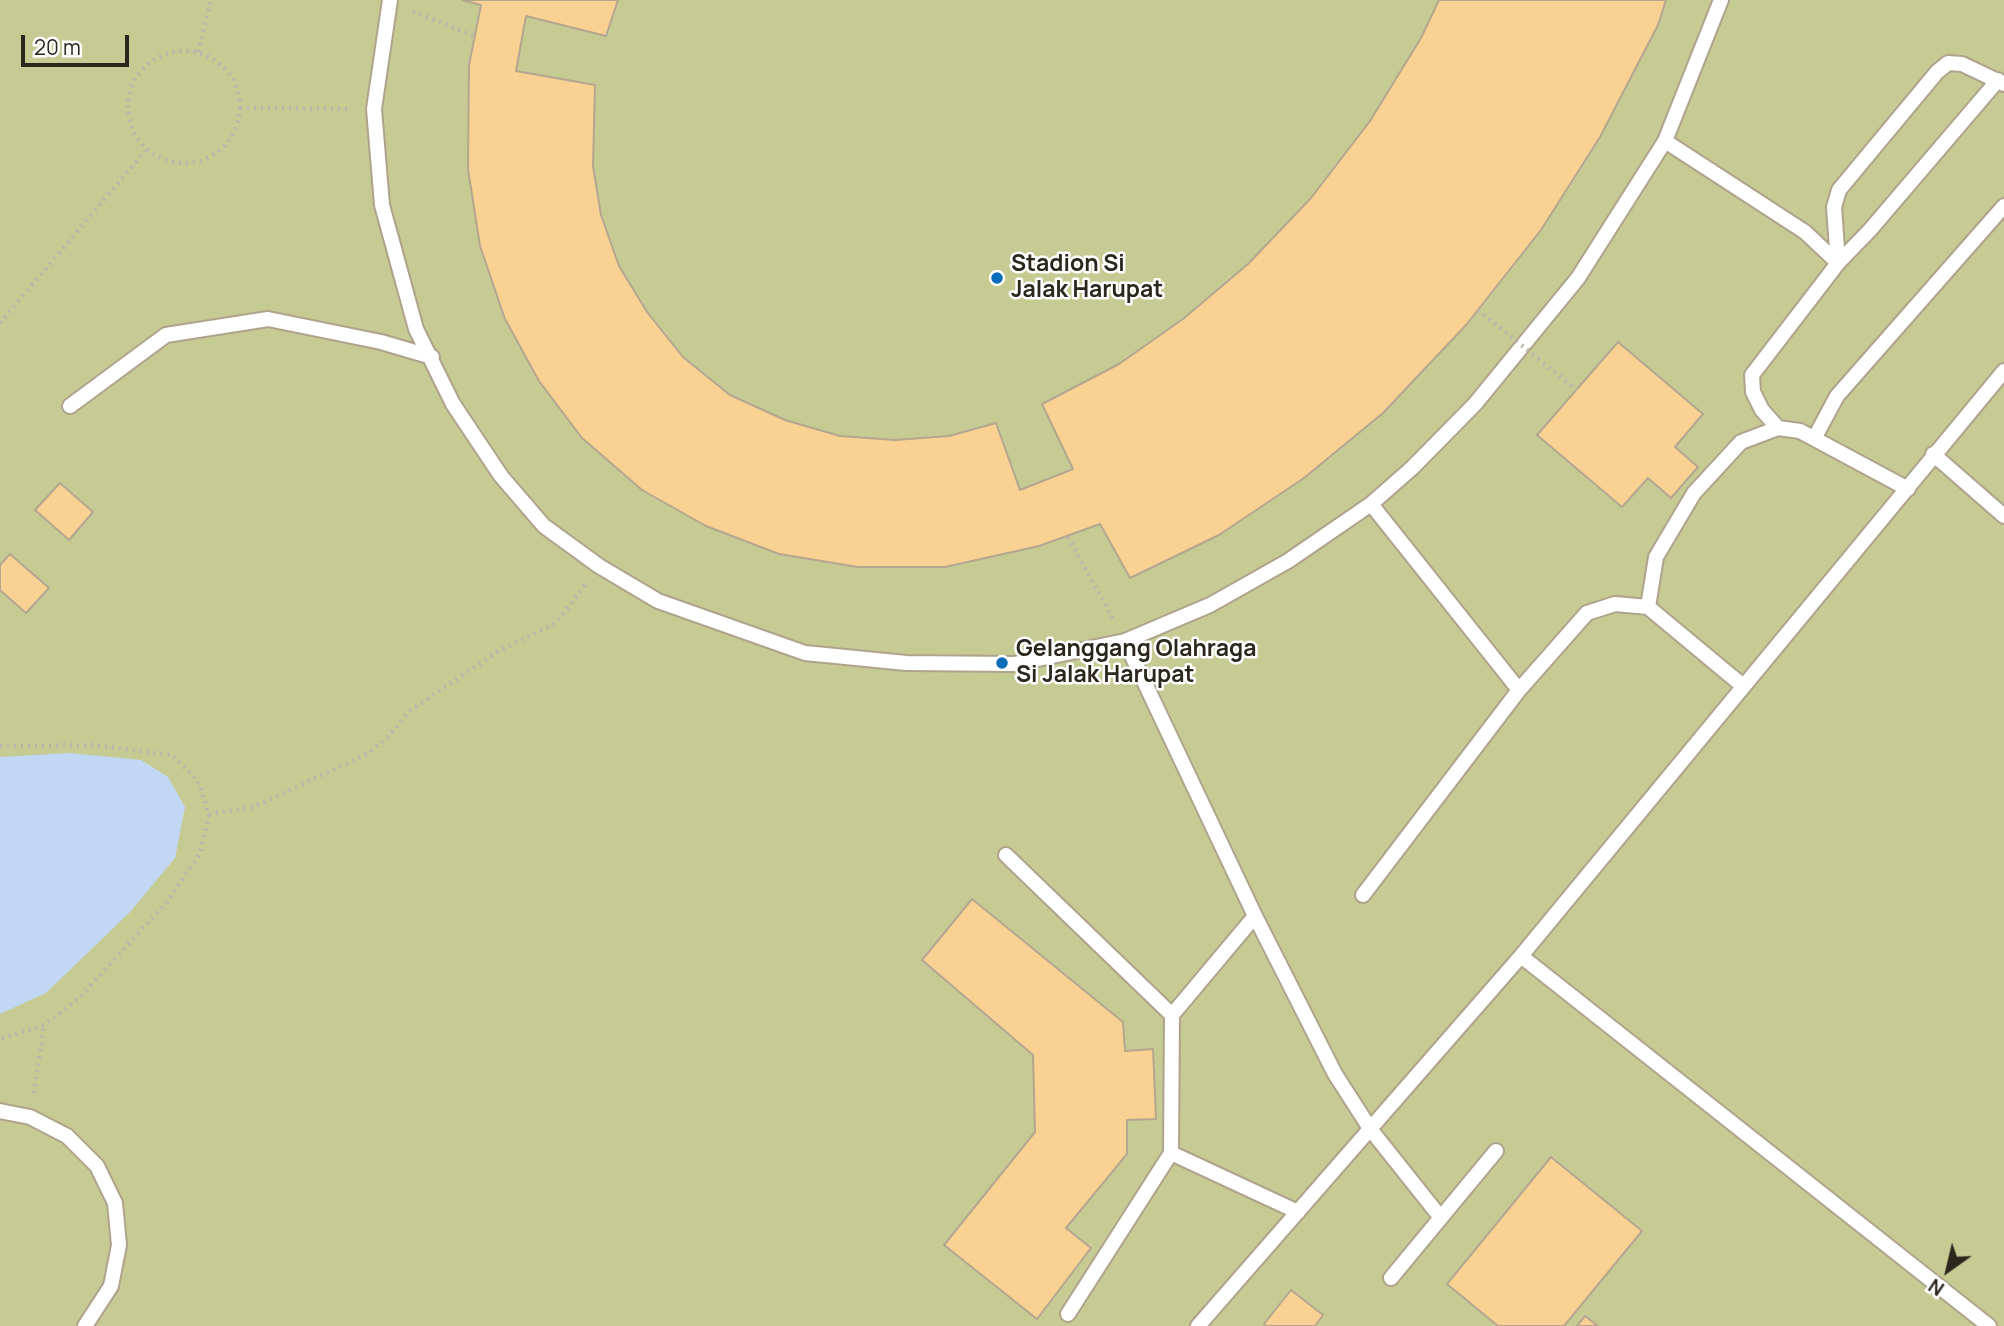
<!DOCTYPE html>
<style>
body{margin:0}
#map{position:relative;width:2004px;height:1326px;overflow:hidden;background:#fef9ef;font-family:Manrope,sans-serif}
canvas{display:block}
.north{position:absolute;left:1913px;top:1235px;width:70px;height:70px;-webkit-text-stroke:5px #fff;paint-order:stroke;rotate:214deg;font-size:19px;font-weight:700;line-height:28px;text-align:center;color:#2c261d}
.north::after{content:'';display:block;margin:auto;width:24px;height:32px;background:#2c261d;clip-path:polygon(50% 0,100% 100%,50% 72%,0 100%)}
.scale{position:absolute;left:21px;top:35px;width:108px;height:32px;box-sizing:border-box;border:4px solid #2c261d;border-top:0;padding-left:9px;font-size:21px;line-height:24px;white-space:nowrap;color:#2c261d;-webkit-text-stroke:5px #fff;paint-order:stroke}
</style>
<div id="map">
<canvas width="2004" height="1326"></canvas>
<div class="north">N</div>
<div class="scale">20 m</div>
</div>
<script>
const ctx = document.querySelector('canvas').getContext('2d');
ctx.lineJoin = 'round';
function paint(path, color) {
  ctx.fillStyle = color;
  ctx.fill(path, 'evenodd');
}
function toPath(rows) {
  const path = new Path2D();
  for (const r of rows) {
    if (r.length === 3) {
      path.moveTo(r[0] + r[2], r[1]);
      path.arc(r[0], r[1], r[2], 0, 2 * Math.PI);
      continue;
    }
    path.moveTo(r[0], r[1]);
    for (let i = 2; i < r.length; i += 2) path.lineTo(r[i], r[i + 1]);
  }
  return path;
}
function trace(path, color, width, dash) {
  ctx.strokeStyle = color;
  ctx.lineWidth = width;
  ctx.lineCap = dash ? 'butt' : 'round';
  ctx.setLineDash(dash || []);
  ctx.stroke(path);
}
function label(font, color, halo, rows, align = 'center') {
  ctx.font = font + ' Manrope,sans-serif';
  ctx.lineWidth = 5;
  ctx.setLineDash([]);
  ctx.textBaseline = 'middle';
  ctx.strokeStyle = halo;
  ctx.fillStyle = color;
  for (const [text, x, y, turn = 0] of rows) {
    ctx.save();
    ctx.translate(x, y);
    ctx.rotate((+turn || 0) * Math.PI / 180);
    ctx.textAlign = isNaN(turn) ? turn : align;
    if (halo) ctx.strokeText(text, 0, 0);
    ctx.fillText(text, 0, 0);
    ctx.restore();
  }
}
const green = toPath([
 [0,0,2004,0,2004,1326,0,1326]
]);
const water = toPath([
 [70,753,141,760,168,777,185,807,175,858,130,912,46,993,0,1014,0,757]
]);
const building = toPath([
 [462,0,618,0,606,36,526,16,516,71,595,85,593,166,601,215,619,266,647,312,683,357,730,395,785,420,840,436,895,440,949,436,996,423,1020,490,1073,469,1042,404,1119,364,1183,319,1248,264,1311,198,1370,121,1421,38,1439,0,1666,0,1658,25,1600,137,1541,230,1466,325,1383,413,1304,478,1219,535,1130,578,1100,524,1039,546,945,567,858,567,779,554,706,526,642,490,582,438,539,381,505,319,480,246,468,169,469,65,481,5,462,0],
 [1618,342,1703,414,1675,447,1698,467,1671,498,1648,478,1622,507,1537,435,1618,342],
 [60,483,93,512,69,540,35,510,60,483],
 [10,554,49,588,26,613,0,590,0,565,10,554],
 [972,899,1123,1022,1125,1051,1153,1049,1156,1119,1127,1120,1127,1154,1066,1228,1091,1248,1037,1319,944,1245,1035,1132,1033,1055,922,960,972,899],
 [1551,1157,1642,1231,1564,1326,1498,1326,1447,1284,1551,1157],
 [1291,1290,1323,1315,1315,1326,1266,1326,1264,1324,1291,1290],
 [1585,1316,1598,1326,1577,1326,1585,1316]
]);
const path = toPath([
 [413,11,474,36],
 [184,107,56],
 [198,52,211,0],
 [240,108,348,109],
 [0,323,147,149],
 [1068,537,1113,619],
 [0,746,94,745,172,755,198,781,209,814,200,854,166,903,80,997,44,1025,0,1039],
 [209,814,253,807,369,753,390,735,408,712,497,652,556,623,585,585],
 [34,1093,44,1025]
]);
const service = toPath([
 [390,0,374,109,382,205,416,329,453,404,501,476,544,526,599,566,658,601,805,653,906,663,1014,664,1125,641,1210,605,1288,561,1371,504,1412,468,1475,404,1578,278,1665,141,1721,0],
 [1665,141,1805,232,1838,263],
 [1838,263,1834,207,1839,190,1937,72,1948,63,1962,64,2004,84],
 [70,406,166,335,268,319,381,342,432,357],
 [1778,428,1762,410,1753,392,1752,375,1838,263,1870,230,1998,80],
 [1815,437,1837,396,2004,206],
 [1933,454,2004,516],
 [1371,504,1519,690],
 [1648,607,1656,557,1694,493,1741,442,1778,428,1800,431,1908,489],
 [1125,641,1255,916,1335,1074,1371,1130,1441,1218],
 [1006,855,1172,1015],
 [1363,895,1519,690,1587,613,1615,604,1648,607,1743,686],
 [1521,956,1989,1326],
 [0,1111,30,1117,67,1136,97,1166,115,1203,119,1245,111,1286,85,1326],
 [1171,1153,1298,1212],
 [1391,1278,1496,1151],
 [1068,1314,1171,1153,1172,1015,1255,916],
 [1198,1326,1521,956,2004,371]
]);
const pathBridge = toPath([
 [1478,310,1577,390]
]);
const markers = [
 [997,278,7,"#0a6db9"],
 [1002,663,7,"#0a6db9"]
];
const poiNames = [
 ["Stadion Si",1011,265],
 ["Jalak Harupat",1011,291],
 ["Gelanggang Olahraga",1016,650],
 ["Si Jalak Harupat",1016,676]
];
paint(green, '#c6cb94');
paint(water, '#c1d7f3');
paint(building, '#f9d293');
trace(building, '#b4a68f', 2);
trace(service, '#b0a38c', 18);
trace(path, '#bbb5ac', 4.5, [2, 5]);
trace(service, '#fff', 14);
trace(pathBridge, '#bbb5ac', 4.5, [2, 5]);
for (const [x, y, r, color] of markers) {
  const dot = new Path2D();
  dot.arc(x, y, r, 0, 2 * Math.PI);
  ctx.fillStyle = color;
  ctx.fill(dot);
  trace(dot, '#fff', 2.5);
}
label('bold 23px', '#2c261d', '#fff', poiNames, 'left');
</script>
